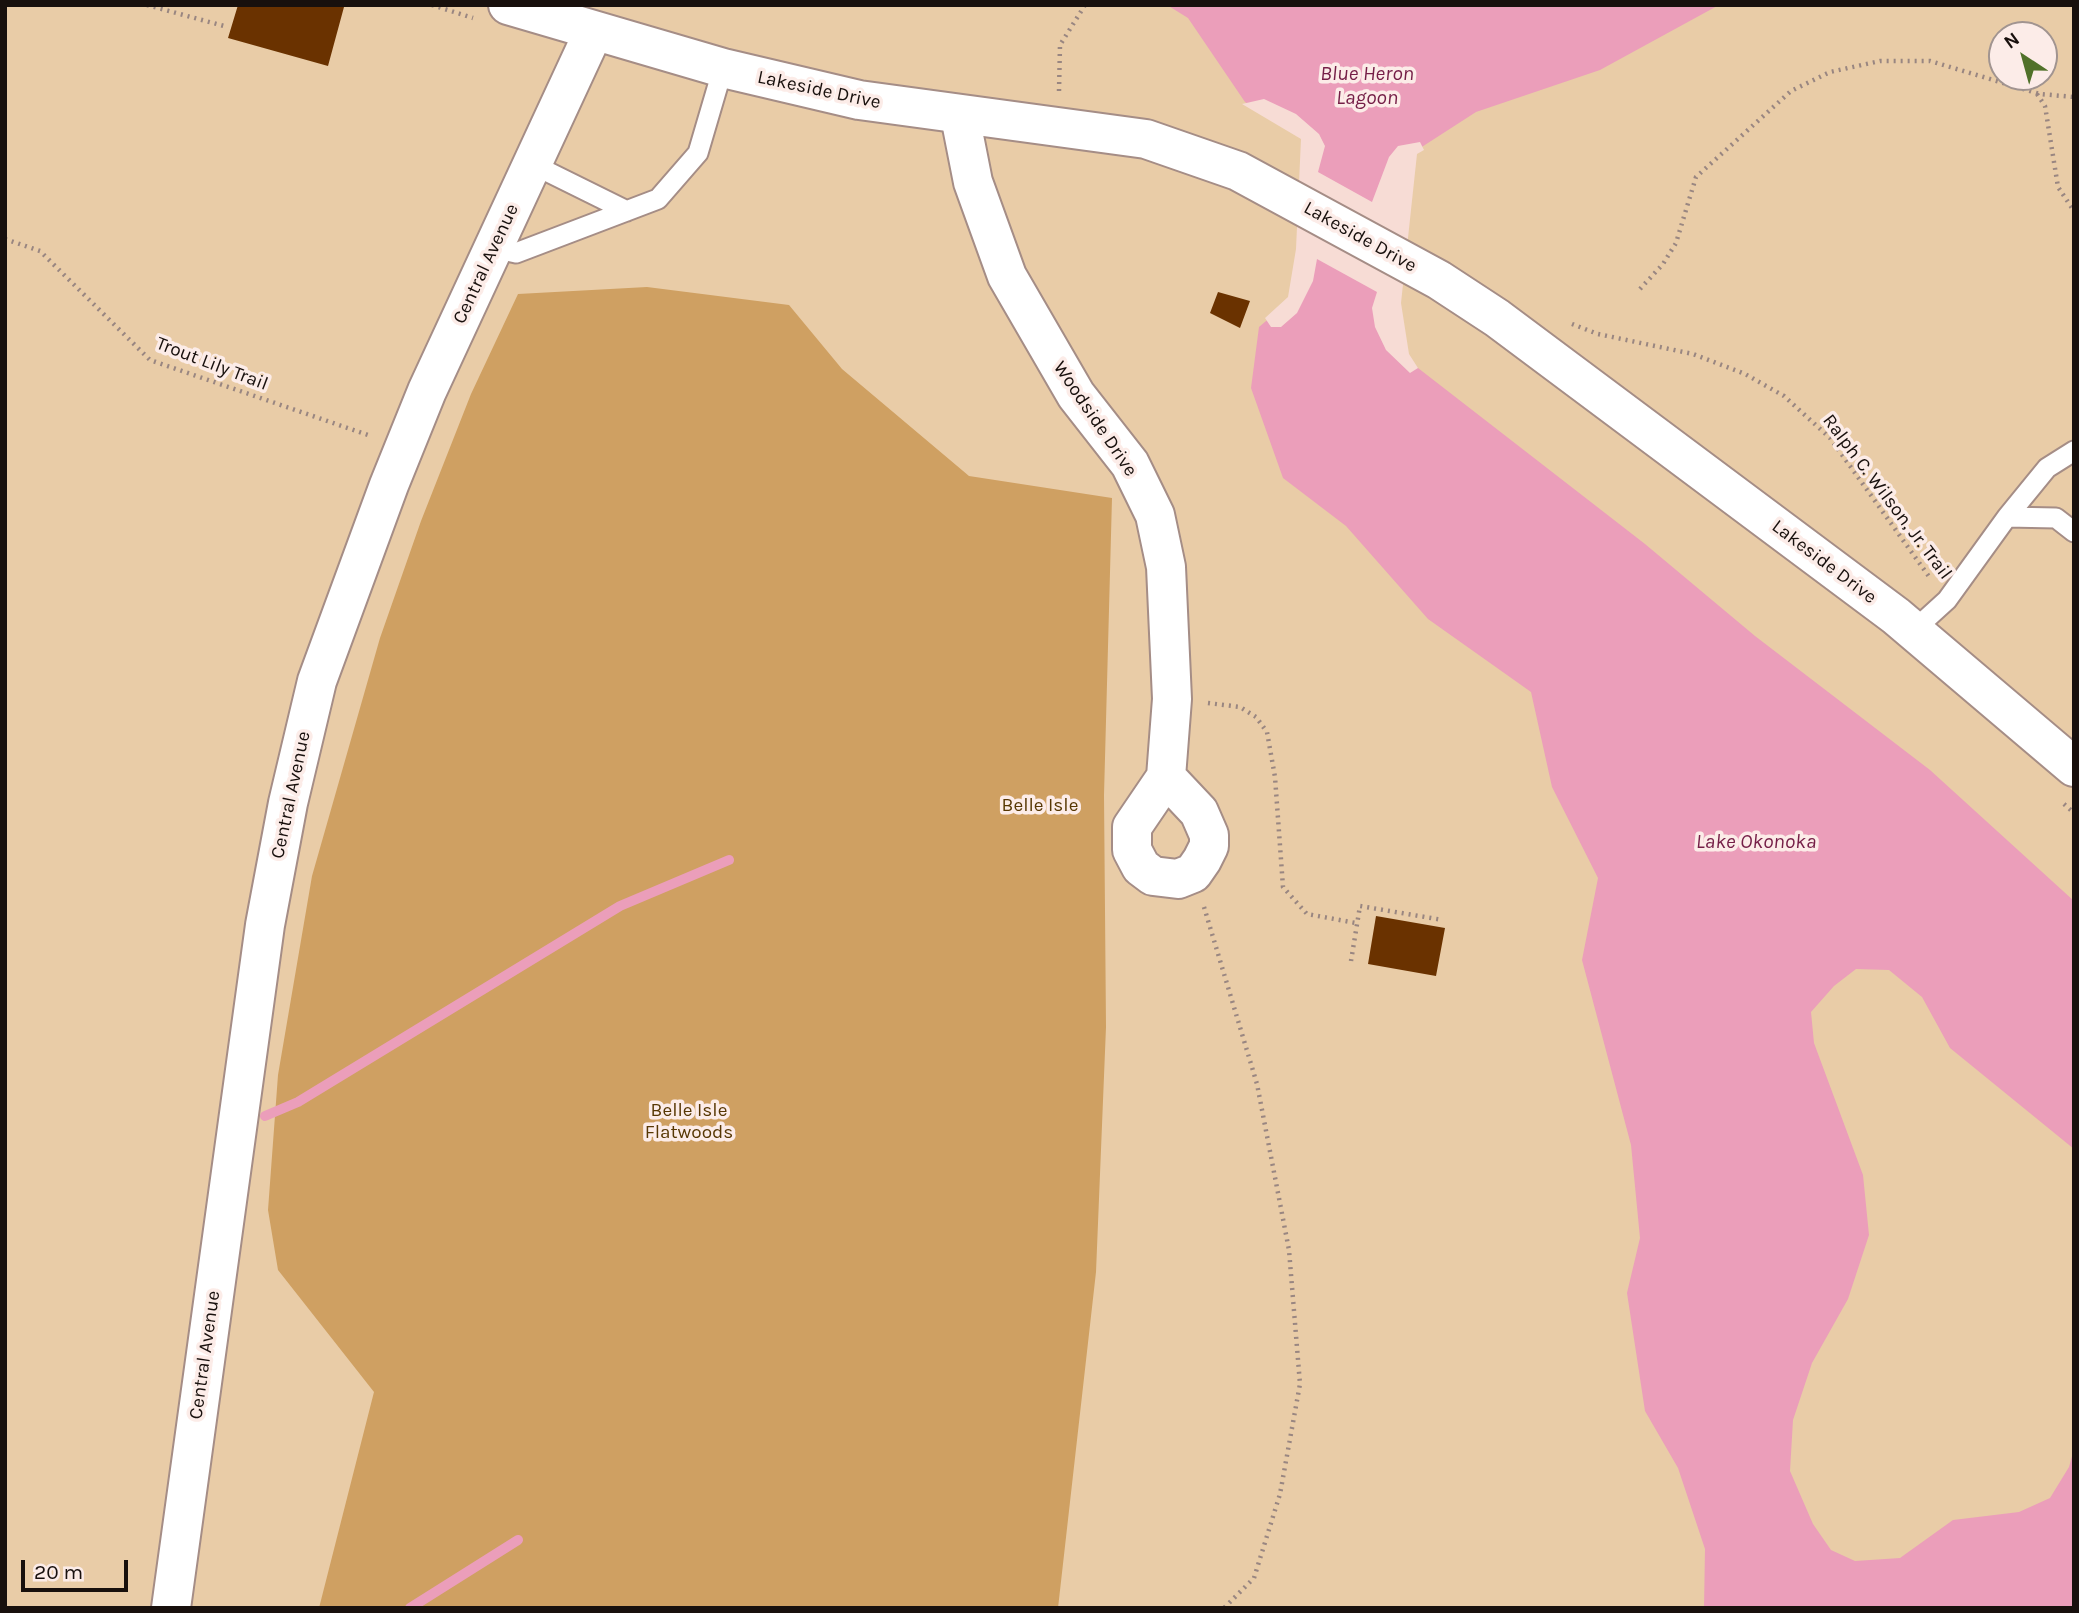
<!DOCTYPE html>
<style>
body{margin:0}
#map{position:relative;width:2079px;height:1613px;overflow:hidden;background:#f7dcd5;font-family:Karla,sans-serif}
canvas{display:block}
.frame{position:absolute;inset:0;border:7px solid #18100d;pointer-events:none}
.north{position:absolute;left:1988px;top:21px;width:70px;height:70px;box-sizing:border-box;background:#fcece8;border:2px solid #a19490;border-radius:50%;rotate:324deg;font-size:19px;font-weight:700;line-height:28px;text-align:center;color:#18100d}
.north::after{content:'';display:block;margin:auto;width:24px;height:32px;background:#507129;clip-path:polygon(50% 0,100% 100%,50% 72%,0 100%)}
.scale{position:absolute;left:21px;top:1560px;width:107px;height:32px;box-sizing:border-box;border:4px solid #18100d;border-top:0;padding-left:9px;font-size:21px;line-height:24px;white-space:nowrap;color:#18100d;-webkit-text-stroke:5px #fcece8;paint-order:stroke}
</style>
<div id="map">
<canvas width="2079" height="1613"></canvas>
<div class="frame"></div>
<div class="north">N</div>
<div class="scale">20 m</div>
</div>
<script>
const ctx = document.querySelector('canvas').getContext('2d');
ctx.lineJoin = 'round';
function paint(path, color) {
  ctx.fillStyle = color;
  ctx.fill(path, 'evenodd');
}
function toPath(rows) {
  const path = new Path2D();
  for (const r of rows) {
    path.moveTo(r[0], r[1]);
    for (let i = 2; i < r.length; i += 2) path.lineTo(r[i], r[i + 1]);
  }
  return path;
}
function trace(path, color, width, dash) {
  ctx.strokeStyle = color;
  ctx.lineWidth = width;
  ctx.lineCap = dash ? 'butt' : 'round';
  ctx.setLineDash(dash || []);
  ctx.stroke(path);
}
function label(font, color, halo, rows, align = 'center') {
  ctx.font = font + ' Karla,sans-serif';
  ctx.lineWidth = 7;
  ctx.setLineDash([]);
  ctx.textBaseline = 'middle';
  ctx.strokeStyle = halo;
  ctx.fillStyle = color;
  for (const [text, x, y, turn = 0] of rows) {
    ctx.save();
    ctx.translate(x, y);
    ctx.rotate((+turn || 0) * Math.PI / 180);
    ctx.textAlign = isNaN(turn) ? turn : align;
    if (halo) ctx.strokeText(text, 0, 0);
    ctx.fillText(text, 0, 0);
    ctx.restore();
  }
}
const green = toPath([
 [5,5,2074,5,2074,1608,5,1608],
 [2002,35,2044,35,2044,77,2002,77]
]);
const forest = toPath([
 [647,287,789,305,842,369,969,476,1112,498,1104,795,1106,1027,1096,1272,1058,1608,319,1608,374,1392,278,1270,268,1210,278,1075,312,876,380,638,421,521,471,394,518,294]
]);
const water = toPath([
 [1167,5,1719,5,1600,70,1476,112,1414,152,1397,303,1406,355,1418,368,1645,544,1755,636,1930,770,2074,901,2074,1149,1950,1048,1922,997,1889,970,1856,969,1834,986,1811,1012,1814,1043,1863,1175,1869,1235,1848,1299,1812,1363,1793,1420,1790,1471,1813,1524,1831,1550,1855,1561,1900,1558,1953,1520,2019,1512,2050,1498,2069,1467,2074,1449,2074,1608,1704,1608,1705,1549,1678,1468,1645,1411,1627,1293,1640,1238,1631,1145,1582,960,1598,878,1552,787,1531,692,1428,619,1346,526,1283,478,1251,388,1259,327,1292,299,1299,249,1304,137,1245,102,1188,18]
]);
const pier = toPath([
 [1264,99,1296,114,1319,134,1325,146,1318,172,1372,202,1389,157,1398,146,1420,142,1424,150,1417,154,1401,303,1409,354,1418,368,1410,373,1386,350,1375,327,1372,308,1377,292,1317,259,1313,281,1297,313,1281,327,1271,327,1265,318,1288,297,1296,249,1301,139,1242,104]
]);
const stream = toPath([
 [265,1116,298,1102,620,906,729,860],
 [410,1608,518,1540]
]);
const building = toPath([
 [238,5,344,7,328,66,228,38],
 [1218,292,1250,301,1240,328,1210,313],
 [1376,916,1445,928,1436,976,1368,964]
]);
const path = toPath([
 [147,5,224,26],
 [432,5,473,18],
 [1059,91,1060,45,1085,5],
 [2037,94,2045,106,2058,187,2074,211],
 [5,239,40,251,150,360,368,435],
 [1640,289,1663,264,1676,243,1696,177,1791,91,1830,72,1880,61,1930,61,2040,94,2074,97],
 [1572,324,1598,334,1693,354,1745,374,1784,396,1830,438,1930,578],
 [1208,703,1240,707,1256,717,1267,732,1275,777,1283,887,1307,914,1356,923],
 [2064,804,2074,813],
 [1204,907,1257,1084,1289,1250,1300,1384,1280,1494,1254,1578,1224,1608],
 [1351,961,1360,906,1443,920]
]);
const service = toPath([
 [532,164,627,211],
 [493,248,516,253,658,199,698,153,723,68],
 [2007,517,2047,468,2074,451],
 [1914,630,1947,600,2007,517,2056,518,2074,532]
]);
const minor = toPath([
 [960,116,973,182,1007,276,1076,395,1130,464,1155,515,1166,567,1172,699,1166,777],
 [1166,777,1199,812,1209,835,1209,846,1202,860,1193,873,1178,879,1153,876,1141,867,1132,850,1132,827,1166,777],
 [171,1608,265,925,288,803,317,681,389,485,427,391,593,33]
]);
const tertiary = toPath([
 [508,5,723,68,859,100,1146,139,1238,171,1439,280,1497,318,1896,616,2074,767]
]);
const streetNames = [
 ["Lakeside Drive",819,90,12],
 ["Lakeside Drive",1360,237,29],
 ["Central Avenue",486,264,-65],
 ["Trout Lily Trail",212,364,21],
 ["Woodside Drive",1095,419,56],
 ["Ralph C. Wilson, Jr. Trail",1887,497,53],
 ["Lakeside Drive",1824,562,37],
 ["Central Avenue",291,795,-78],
 ["Central Avenue",205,1355,-82]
];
const parkNames = [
 ["Belle Isle",1040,806],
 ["Belle Isle",689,1111],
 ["Flatwoods",689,1133]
];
const waterNames = [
 ["Blue Heron",1367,74],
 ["Lagoon",1367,98],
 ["Lake Okonoka",1756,842]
];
paint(green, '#e9cca7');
paint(forest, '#cfa062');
paint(water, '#eb9eba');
paint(pier, '#f7dcd5');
trace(stream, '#eb9eba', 10);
paint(building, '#6a3200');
trace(service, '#a58d86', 23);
trace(minor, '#a58d86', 42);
trace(tertiary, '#a58d86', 42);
trace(path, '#998681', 4.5, [2, 5]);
trace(service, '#fff', 19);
trace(minor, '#fff', 38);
trace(tertiary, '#fff', 38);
label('19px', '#18100d', '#fcece8', streetNames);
label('19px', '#573703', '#fcece8', parkNames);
label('italic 21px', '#751e47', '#fcece8', waterNames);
</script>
